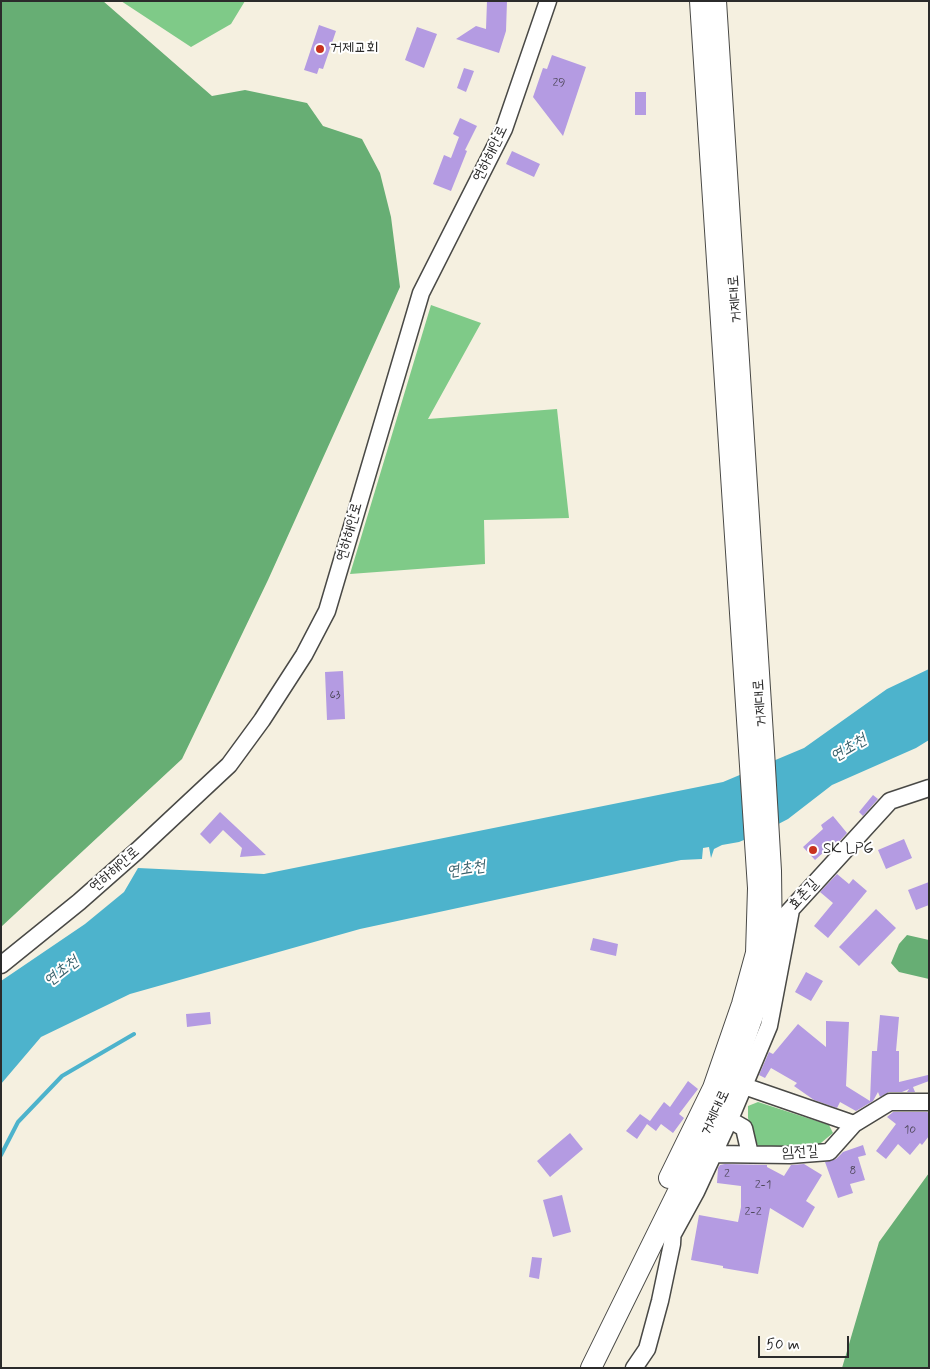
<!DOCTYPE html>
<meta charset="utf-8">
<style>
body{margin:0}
#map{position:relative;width:930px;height:1369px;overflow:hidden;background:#f5f0e0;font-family:Mynerve,sans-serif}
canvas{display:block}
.frame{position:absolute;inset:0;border:2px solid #2b2b2b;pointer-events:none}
.scale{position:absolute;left:758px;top:1336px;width:91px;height:22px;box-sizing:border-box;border:2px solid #2b2b2b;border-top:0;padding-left:6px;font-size:15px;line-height:18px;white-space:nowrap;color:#2b2b2b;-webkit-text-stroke:4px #fff;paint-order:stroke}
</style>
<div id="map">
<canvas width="930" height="1369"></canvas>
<div class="frame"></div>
<div class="scale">50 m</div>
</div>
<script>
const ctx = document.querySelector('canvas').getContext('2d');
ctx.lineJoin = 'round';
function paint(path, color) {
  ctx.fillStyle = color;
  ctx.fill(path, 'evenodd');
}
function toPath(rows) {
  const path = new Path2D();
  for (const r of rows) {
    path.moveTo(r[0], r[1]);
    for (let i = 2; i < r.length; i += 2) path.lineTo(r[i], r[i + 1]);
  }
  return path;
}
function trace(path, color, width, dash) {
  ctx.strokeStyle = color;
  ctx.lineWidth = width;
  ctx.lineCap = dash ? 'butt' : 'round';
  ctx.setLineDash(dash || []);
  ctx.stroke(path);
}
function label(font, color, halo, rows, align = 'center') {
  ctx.font = font + ' Mynerve,"Poor Story",sans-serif';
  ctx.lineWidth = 4;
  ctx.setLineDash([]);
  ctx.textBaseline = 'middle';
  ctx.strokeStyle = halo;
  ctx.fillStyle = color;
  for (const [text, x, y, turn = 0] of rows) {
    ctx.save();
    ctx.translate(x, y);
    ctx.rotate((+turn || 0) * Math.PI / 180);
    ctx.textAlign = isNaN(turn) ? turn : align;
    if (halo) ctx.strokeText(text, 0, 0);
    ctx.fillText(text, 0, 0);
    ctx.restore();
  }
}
const green = toPath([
 [121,1,245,1,231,24,191,47],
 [431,305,481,323,428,419,557,409,569,518,484,520,485,564,350,574],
 [758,1102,829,1125,833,1133,816,1147,758,1146,748,1118,748,1106]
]);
const forest = toPath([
 [1,1,103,1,212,96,245,90,307,103,323,126,362,139,380,173,391,217,400,287,268,580,182,759,1,927],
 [907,935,929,940,929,979,899,972,891,963,899,944],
 [929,1173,929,1368,842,1368,879,1242]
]);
const water = toPath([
 [929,669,929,740,916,748,832,785,788,819,761,833,739,842,722,845,714,849,711,858,709,847,703,848,702,859,681,860,360,929,130,994,41,1037,1,1084,1,981,85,924,124,892,138,868,264,874,723,782,804,748,887,689]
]);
const stream = toPath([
 [1,1155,18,1122,62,1076,134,1034]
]);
const building = toPath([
 [487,1,507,1,506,31,499,53,456,39,476,26,486,29],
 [319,25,336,31,323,69,319,68,317,74,304,70],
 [417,27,437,34,424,68,405,60],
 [552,55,586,67,563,136,533,97,543,68,547,69],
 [464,68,474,71,466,92,457,88],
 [635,92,646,92,646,115,635,115],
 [460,118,477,126,465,150,467,151,451,191,433,184,444,155,451,158,459,137,453,134],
 [512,151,540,164,534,177,506,164],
 [343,671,345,719,327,720,325,672],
 [873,795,878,799,863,816,859,812],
 [220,812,266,855,240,857,242,848,223,830,210,844,200,834],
 [833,816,847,833,836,845,834,843,815,860,803,847,823,829,821,825],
 [904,839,912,858,886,869,878,850],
 [837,874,849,884,853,879,867,891,828,938,814,926,833,903,820,892],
 [929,882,929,905,916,910,908,890],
 [876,909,896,928,859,966,839,947],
 [593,938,618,944,616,956,590,950],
 [806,972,823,981,811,1001,795,992],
 [210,1012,211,1024,187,1027,186,1014],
 [880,1015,899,1017,896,1051,899,1051,899,1082,928,1075,929,1081,913,1087,915,1092,907,1092,909,1089,902,1092,889,1092,880,1097,878,1092,873,1101,856,1111,840,1102,837,1108,814,1100,794,1086,797,1083,771,1068,765,1078,759,1075,769,1052,773,1054,798,1024,826,1047,826,1021,849,1022,846,1086,870,1101,872,1051,877,1051],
 [688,1081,698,1089,679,1114,684,1118,673,1133,661,1124,656,1131,647,1124,637,1139,626,1131,640,1114,650,1121,664,1102,670,1107],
 [893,1112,927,1112,929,1113,929,1136,922,1145,920,1143,910,1155,898,1144,886,1159,876,1151,896,1124,887,1117],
 [570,1133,583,1149,550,1177,537,1161],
 [863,1145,866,1155,858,1157,865,1180,850,1184,853,1193,838,1198,825,1162,836,1159,843,1152],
 [725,1164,767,1165,767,1167,784,1176,791,1165,804,1164,822,1175,806,1201,815,1207,803,1228,770,1208,758,1274,723,1268,723,1266,691,1260,699,1215,738,1222,741,1207,741,1186,717,1183,718,1168,720,1165],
 [562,1195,571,1232,553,1237,543,1200],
 [532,1257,542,1258,539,1279,529,1277]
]);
const minor = toPath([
 [784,917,890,801,929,788],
 [1,965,79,902,138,850,229,765,262,720,304,655,327,611,421,293,504,129,548,1],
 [744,1086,854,1124],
 [730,1120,744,1128,750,1154],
 [714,1154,790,1155,829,1152,854,1124,890,1102,929,1102],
 [673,1234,696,1192,733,1112,769,1026,791,910],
 [634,1368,647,1349,660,1301,672,1244,673,1225]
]);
const major = toPath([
 [669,1178,713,1088,742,1004,756,953,758,888,700,1],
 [591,1368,725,1096,757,1004,772,949,771,871,764,751,716,1]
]);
const markers = [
 [320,49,5,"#c8321e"],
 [813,850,5,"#c8321e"]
];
const numberNames = [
 ["29",559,83],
 ["63",335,695],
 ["10",910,1130],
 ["8",853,1171],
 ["2",727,1174],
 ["2-1",763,1185],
 ["2-2",753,1212]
];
const poiNames = [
 ["거제교회",330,49],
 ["SK LPG",823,850]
];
const streetNames = [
 ["연하해안로",491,154,-64],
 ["거제대로",736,299,-94],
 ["연하해안로",350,532,-74],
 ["거제대로",761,703,-94],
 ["연하해안로",115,870,-41],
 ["효촌길",804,895,-48],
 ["거제대로",716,1113,-65],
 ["임전길",800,1153,-3]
];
const waterNames = [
 ["연초천",849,749,-31],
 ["연초천",466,870,-9],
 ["연초천",62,972,-38]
];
paint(green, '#7fca88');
paint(forest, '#67ae74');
paint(water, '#4db3cc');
trace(stream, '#4db3cc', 4);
paint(building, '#b49be2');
trace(minor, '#494946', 19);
trace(major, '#494946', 22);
trace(minor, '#fff', 16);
trace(major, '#fff', 20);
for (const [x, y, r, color] of markers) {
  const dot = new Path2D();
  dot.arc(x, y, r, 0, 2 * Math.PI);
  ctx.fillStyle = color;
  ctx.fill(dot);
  trace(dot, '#fff', 2);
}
label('12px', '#4d4759', null, numberNames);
label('15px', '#2b2b2b', '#fff', poiNames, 'left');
label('15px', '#2b2b2b', '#fff', streetNames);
label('italic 16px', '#39616b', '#fff', waterNames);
</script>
